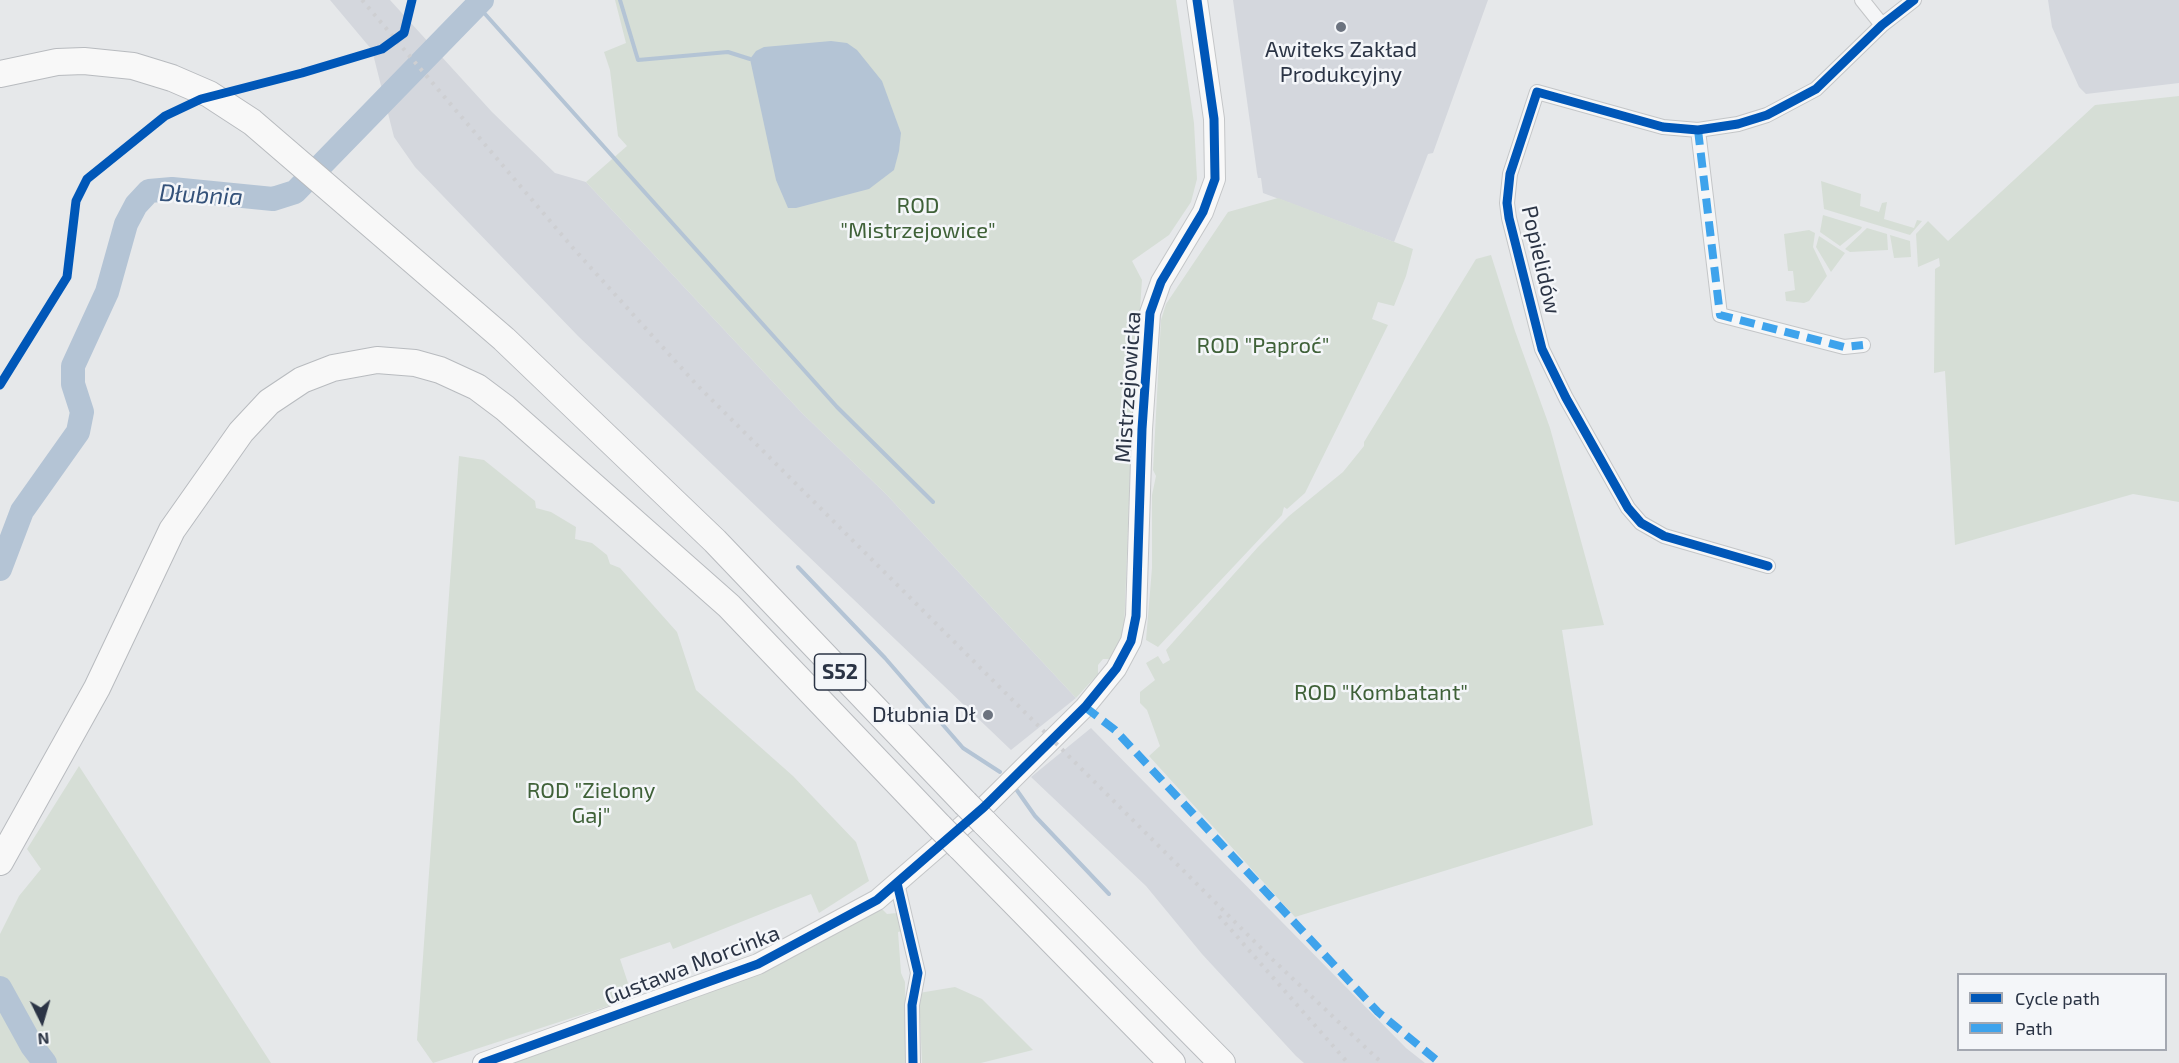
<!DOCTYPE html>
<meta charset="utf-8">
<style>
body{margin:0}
#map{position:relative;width:2179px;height:1063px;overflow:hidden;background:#e6e8ea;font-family:"Exo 2",sans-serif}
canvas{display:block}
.legend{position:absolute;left:1957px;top:973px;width:210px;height:78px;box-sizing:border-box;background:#f4f6f9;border:2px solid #a4a8b1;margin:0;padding:8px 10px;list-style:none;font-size:18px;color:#2b3445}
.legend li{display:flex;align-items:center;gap:12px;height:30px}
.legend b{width:30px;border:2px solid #a4a8b1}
.north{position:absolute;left:12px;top:991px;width:60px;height:60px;-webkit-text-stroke:4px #f4f6f9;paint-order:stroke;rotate:175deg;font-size:16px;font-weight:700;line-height:24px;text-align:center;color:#2b3445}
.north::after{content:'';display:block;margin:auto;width:21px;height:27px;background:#2b3445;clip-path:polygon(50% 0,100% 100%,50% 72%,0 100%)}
</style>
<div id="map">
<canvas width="2179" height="1063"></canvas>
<ul class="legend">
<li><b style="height:8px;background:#0057b8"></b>Cycle path</li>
<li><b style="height:8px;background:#3ea3ec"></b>Path</li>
</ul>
<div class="north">N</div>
</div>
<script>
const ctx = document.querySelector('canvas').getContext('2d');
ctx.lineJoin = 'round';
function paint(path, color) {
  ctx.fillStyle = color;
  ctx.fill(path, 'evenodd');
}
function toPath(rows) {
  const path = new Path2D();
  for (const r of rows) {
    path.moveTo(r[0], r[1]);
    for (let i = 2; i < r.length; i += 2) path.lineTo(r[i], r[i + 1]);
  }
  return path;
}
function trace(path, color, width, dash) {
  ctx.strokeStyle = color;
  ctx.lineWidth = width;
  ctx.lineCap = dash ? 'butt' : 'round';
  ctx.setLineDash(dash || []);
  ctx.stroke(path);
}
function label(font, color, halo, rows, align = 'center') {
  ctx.font = font + ' "Exo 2",sans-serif';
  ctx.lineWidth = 5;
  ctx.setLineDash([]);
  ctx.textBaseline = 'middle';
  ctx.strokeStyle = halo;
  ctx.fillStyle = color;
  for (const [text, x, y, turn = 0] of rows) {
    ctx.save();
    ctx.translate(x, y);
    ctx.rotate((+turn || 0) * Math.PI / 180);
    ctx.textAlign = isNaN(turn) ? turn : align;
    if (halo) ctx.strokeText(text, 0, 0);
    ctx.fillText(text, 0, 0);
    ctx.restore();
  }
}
const built = toPath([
 [330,0,390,0,492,112,555,173,586,182,802,413,886,494,1076,698,1011,750,578,336,415,167,394,137,372,50],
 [1233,0,1488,0,1433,153,1428,154,1394,242,1263,193,1261,178,1258,178,1257,173],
 [2048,0,2179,0,2179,83,2086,94,2079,87,2052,27],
 [1091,728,1406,1048,1425,1063,1304,1063,1296,1056,1202,954,1146,886,1031,777]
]);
const green = toPath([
 [615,0,1176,0,1194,123,1197,179,1191,202,1169,235,1132,261,1142,280,1132,422,1124,631,1111,659,1103,659,1098,665,1098,674,1076,698,886,494,802,413,586,182,627,146,618,136,610,70,604,52,626,43],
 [2179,96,2179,502,2133,494,1955,545,1945,371,1934,373,1935,269,1940,266,1939,258,1918,267,1916,234,1928,221,1948,241,2095,105],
 [1821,181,1861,194,1860,206,1879,212,1882,203,1887,202,1884,219,1914,228,1917,220,1922,221,1910,235,1824,209],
 [1278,198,1413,249,1406,276,1394,306,1378,302,1372,319,1388,325,1305,493,1287,509,1284,507,1282,515,1158,647,1146,640,1152,568,1152,495,1156,476,1153,470,1161,320,1166,304,1228,212],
 [1823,215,1862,227,1861,229,1840,246,1820,232],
 [1867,228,1887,234,1888,250,1850,252,1845,249],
 [1809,230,1815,233,1813,247,1827,276,1809,301,1804,303,1786,301,1785,292,1795,290,1793,271,1788,271,1784,234],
 [1890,235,1910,241,1911,257,1894,258],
 [1819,236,1845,253,1831,272,1816,247],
 [1491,255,1515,331,1550,428,1604,625,1562,630,1593,825,1295,917,1149,756,1160,746,1147,710,1140,703,1140,692,1155,680,1146,663,1158,656,1163,664,1170,660,1166,650,1258,547,1289,516,1343,472,1364,446,1364,442,1476,259],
 [459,456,484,460,535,501,536,508,551,512,576,527,575,539,592,543,607,555,610,564,620,568,677,632,696,690,793,776,856,842,869,881,819,913,811,894,673,949,670,942,620,959,633,998,433,1063,417,1040],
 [79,766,271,1063,0,1063,0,934,19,896,41,869,27,849],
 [881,908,887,914,897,913,903,931,898,932,901,973,905,982,906,1063,503,1063,740,980,814,946],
 [955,987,982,999,1033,1050,981,1063,922,1063,919,993]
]);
const water = toPath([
 [831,41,847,43,857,50,882,81,901,133,899,151,894,170,869,189,796,208,788,208,776,180,750,59,756,51,764,47]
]);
const stream = toPath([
 [620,0,638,60,728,52,750,59],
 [477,5,837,407,933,502],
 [798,567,885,658,963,748,1000,772],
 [1016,789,1035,816,1109,894]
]);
const river = toPath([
 [0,569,22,511,78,432,82,412,73,384,73,366,107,292,126,224,136,205,149,191,172,189,273,199,295,192,482,0],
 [0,988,32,1046,45,1063]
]);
const street = toPath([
 [1862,0,1882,25],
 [1698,130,1720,315,1844,347,1863,345],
 [1768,566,1664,536,1641,523,1628,508,1566,398,1542,349,1509,218,1507,203,1510,174,1537,92,1663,127,1698,130,1738,124,1767,115,1816,89,1882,25,1914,0],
 [897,883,918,973,912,1005,913,1063]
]);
const secondary = toPath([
 [483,1063,758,964,877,900,984,807,1085,707,1116,669,1131,641,1136,616,1142,429,1150,313,1161,282,1203,212,1215,179,1214,119,1197,0]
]);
const highway = toPath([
 [0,74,57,62,84,61,133,66,172,78,209,94,252,122,504,339,715,541,965,803],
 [984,822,1222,1063],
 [959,846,1172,1063],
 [0,862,97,688,172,530,241,432,269,402,302,380,333,368,377,360,415,363,440,370,477,387,505,408,729,606,940,827]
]);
const rail = toPath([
 [362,0,573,248,696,384,1272,959,1382,1063],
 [1219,916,1348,1063]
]);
const highwayBridge = toPath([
 [965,803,984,822],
 [940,827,959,846]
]);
const quiet = toPath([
 [1698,130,1720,315,1844,347,1863,345],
 [1085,707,1115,730,1378,1012,1440,1063]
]);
const cycleway = toPath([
 [0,385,67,277,76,201,87,179,165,116,201,99,302,73,382,49,404,33,412,0],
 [1768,566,1664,536,1641,523,1628,508,1566,398,1542,349,1509,218,1507,203,1510,174,1537,92,1663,127,1698,130,1738,124,1767,115,1816,89,1882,25,1914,0],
 [897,883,918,973,912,1005,913,1063],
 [483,1063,758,964,877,900,984,807,1085,707,1116,669,1131,641,1136,616,1142,429,1150,313,1161,282,1203,212,1215,179,1214,119,1197,0]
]);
const markers = [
 [1341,27,6,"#6c737f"],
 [988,715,6,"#6c737f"]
];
const shields = [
 [840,672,51]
];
const shieldNames = [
 ["S52",840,672]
];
const poiNames = [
 ["Awiteks Zakład",1341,50],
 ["Produkcyjny",1341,75],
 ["Dłubnia Dł",976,715,"right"]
];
const parkNames = [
 ["ROD",918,206],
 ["\"Mistrzejowice\"",918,231],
 ["ROD \"Paproć\"",1263,346],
 ["ROD \"Kombatant\"",1381,693],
 ["ROD \"Zielony",591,791],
 ["Gaj\"",591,816]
];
const streetNames = [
 ["Popielidów",1541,260,77],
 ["Mistrzejowicka",1128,387,-86],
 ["Gustawa Morcinka",692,965,-21]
];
const waterNames = [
 ["Dłubnia",201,195,3]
];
paint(built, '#d4d7dd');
paint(green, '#d6ded6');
paint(water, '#b4c4d5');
trace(stream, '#b4c4d5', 4);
trace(river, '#b4c4d5', 24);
trace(street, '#c4c6c8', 16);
trace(secondary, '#c4c6c8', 22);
trace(highway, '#b8bbbf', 28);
trace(street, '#f5f6f7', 14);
trace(secondary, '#f8f8f8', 20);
trace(highway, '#f8f8f8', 26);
trace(rail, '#cecfd2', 4, [3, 6]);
trace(highwayBridge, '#b8bbbf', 28, []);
trace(highwayBridge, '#f8f8f8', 26);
trace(quiet, '#3ea3ec', 8, [15, 8]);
trace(cycleway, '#0057b8', 9);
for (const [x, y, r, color] of markers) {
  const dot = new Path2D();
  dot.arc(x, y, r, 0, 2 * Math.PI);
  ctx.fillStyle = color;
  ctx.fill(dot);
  trace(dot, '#f4f6f9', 2);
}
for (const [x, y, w] of shields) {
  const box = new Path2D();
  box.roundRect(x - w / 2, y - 18, w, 36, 4.5);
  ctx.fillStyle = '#f4f6f9';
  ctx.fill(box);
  trace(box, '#2b3445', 1.5);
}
label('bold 21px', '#2b3445', null, shieldNames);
label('22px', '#2b3445', '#f4f6f9', poiNames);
label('22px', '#3f6138', '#f4f6f9', parkNames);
label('22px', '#2b3445', '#f4f6f9', streetNames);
label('italic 24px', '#34527a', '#f4f6f9', waterNames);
</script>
